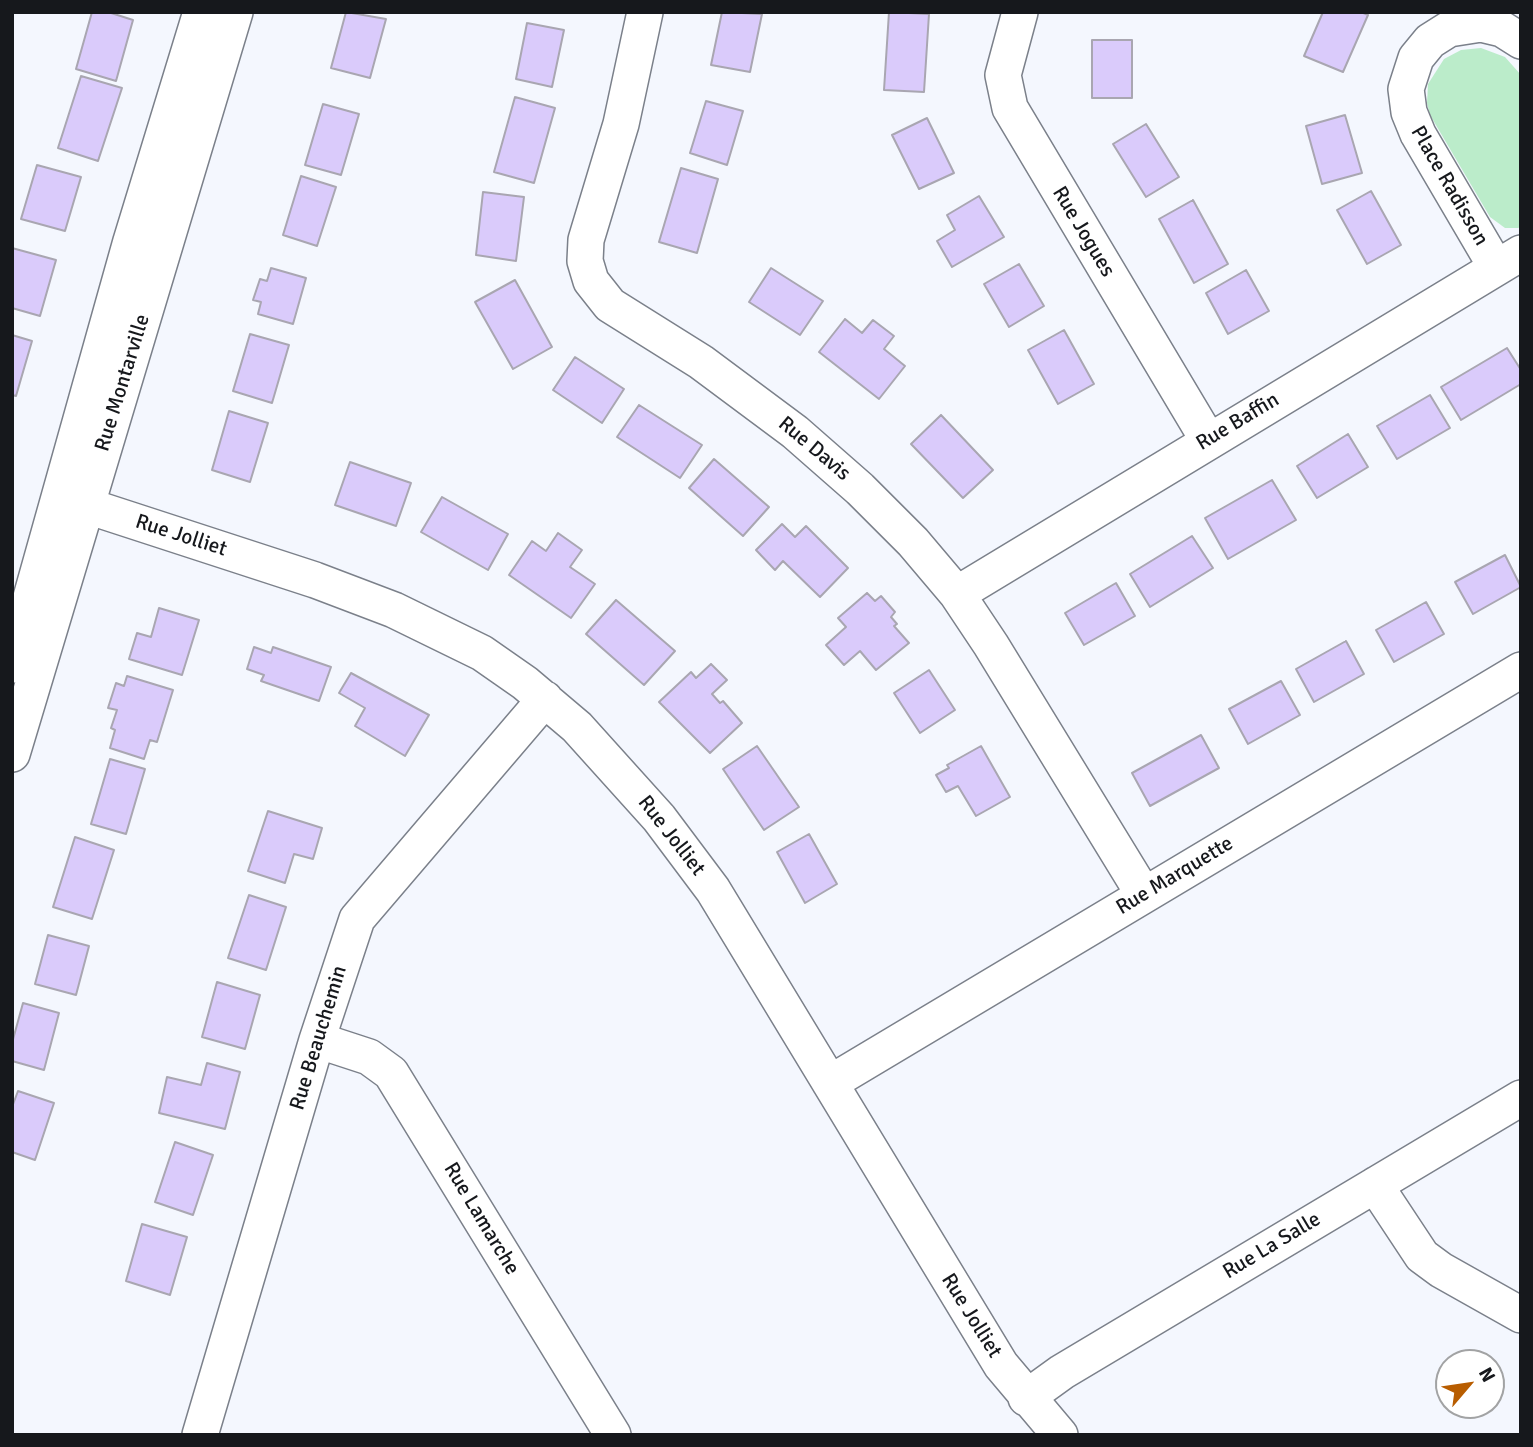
<!DOCTYPE html>
<style>
body{margin:0}
#map{position:relative;width:1533px;height:1447px;overflow:hidden;background:#f4f7fe;font-family:Signika,sans-serif}
canvas{display:block}
.frame{position:absolute;inset:0;border:14px solid #16181c;pointer-events:none}
.north{position:absolute;left:1435px;top:1349px;width:70px;height:70px;box-sizing:border-box;background:#fff;border:2px solid #a2a3a4;border-radius:50%;rotate:61deg;font-size:19px;font-weight:700;line-height:28px;text-align:center;color:#16181c}
.north::after{content:'';display:block;margin:auto;width:24px;height:32px;background:#b85d00;clip-path:polygon(50% 0,100% 100%,50% 72%,0 100%)}
</style>
<div id="map">
<canvas width="1533" height="1447"></canvas>
<div class="frame"></div>
<div class="north">N</div>
</div>
<script>
const ctx = document.querySelector('canvas').getContext('2d');
ctx.lineJoin = 'round';
function paint(path, color) {
  ctx.fillStyle = color;
  ctx.fill(path, 'evenodd');
}
function toPath(rows) {
  const path = new Path2D();
  for (const r of rows) {
    path.moveTo(r[0], r[1]);
    for (let i = 2; i < r.length; i += 2) path.lineTo(r[i], r[i + 1]);
  }
  return path;
}
function trace(path, color, width, dash) {
  ctx.strokeStyle = color;
  ctx.lineWidth = width;
  ctx.lineCap = dash ? 'butt' : 'round';
  ctx.setLineDash(dash || []);
  ctx.stroke(path);
}
function label(font, color, halo, rows, align = 'center') {
  ctx.font = font + ' Signika,sans-serif';
  ctx.lineWidth = 7;
  ctx.setLineDash([]);
  ctx.textBaseline = 'middle';
  ctx.strokeStyle = halo;
  ctx.fillStyle = color;
  for (const [text, x, y, turn = 0] of rows) {
    ctx.save();
    ctx.translate(x, y);
    ctx.rotate((+turn || 0) * Math.PI / 180);
    ctx.textAlign = isNaN(turn) ? turn : align;
    if (halo) ctx.strokeText(text, 0, 0);
    ctx.fillText(text, 0, 0);
    ctx.restore();
  }
}
const green = toPath([
 [1481,48,1505,57,1521,75,1521,227,1518,228,1505,228,1490,217,1430,115,1427,103,1428,84,1444,59,1461,50]
]);
const building = toPath([
 [92,12,108,12,133,20,116,81,76,69,92,12],
 [346,12,386,19,370,78,331,68,346,12],
 [722,12,762,14,750,72,711,65,722,12],
 [889,12,929,14,924,92,884,90,889,12],
 [1323,12,1361,12,1368,15,1343,72,1304,56,1323,12],
 [527,23,564,30,552,87,516,79,527,23],
 [1092,40,1132,40,1132,98,1092,98,1092,40],
 [81,76,122,88,98,161,58,148,81,76],
 [515,97,555,108,534,183,494,172,515,97],
 [706,101,743,111,727,165,690,153,706,101],
 [323,104,359,114,341,175,305,165,323,104],
 [1345,115,1362,173,1322,184,1306,126,1345,115],
 [927,118,954,173,919,189,892,135,927,118],
 [1146,124,1179,177,1146,197,1113,144,1146,124],
 [37,165,81,177,65,231,21,219,37,165],
 [681,168,718,179,697,253,659,242,681,168],
 [301,176,336,187,317,246,283,235,301,176],
 [1371,191,1401,245,1367,264,1337,210,1371,191],
 [483,192,524,197,516,261,476,255,483,192],
 [979,196,1004,237,952,267,937,241,955,230,947,215,979,196],
 [1193,200,1228,264,1194,283,1159,219,1193,200],
 [12,248,56,260,40,316,12,308,12,248],
 [1019,264,1044,306,1009,327,984,284,1019,264],
 [271,268,306,278,293,324,258,314,261,302,253,300,260,279,267,281,271,268],
 [771,268,823,301,800,335,749,302,771,268],
 [1246,270,1269,311,1228,334,1206,293,1246,270],
 [515,280,552,347,513,369,475,302,515,280],
 [845,319,862,333,873,320,894,336,884,349,905,366,879,399,819,352,845,319],
 [1064,330,1094,384,1058,404,1028,350,1064,330],
 [250,334,289,345,272,403,233,391,250,334],
 [12,335,32,341,16,396,12,395,12,335],
 [1507,348,1521,370,1521,384,1461,420,1441,387,1507,348],
 [575,357,624,389,602,423,553,390,575,357],
 [1430,395,1450,428,1397,459,1377,426,1430,395],
 [639,405,702,445,680,478,617,437,639,405],
 [229,411,268,423,250,482,212,470,229,411],
 [941,415,993,470,963,498,911,444,941,415],
 [1348,434,1368,467,1317,498,1297,466,1348,434],
 [714,459,769,507,743,536,689,488,714,459],
 [350,462,411,483,396,526,335,505,350,462],
 [1272,480,1296,520,1228,559,1205,518,1272,480],
 [442,497,508,534,488,570,421,532,442,497],
 [782,524,795,537,806,526,848,568,820,597,783,561,775,570,756,550,782,524],
 [558,533,582,550,570,567,595,584,571,618,509,575,532,541,546,551,558,533],
 [1192,536,1213,568,1150,607,1130,574,1192,536],
 [1505,555,1521,587,1473,614,1455,582,1505,555],
 [1116,583,1135,616,1084,645,1065,613,1116,583],
 [867,593,875,601,881,596,895,612,891,617,897,624,894,626,909,643,876,670,860,651,844,665,826,645,846,627,838,618,867,593],
 [616,600,675,651,644,685,586,634,616,600],
 [1426,602,1444,634,1394,662,1376,630,1426,602],
 [159,608,199,620,182,675,129,659,137,633,151,637,159,608],
 [1346,641,1364,674,1314,702,1296,669,1346,641],
 [254,647,271,653,273,647,331,667,319,701,261,681,264,675,247,669,254,647],
 [711,664,727,680,712,694,720,703,723,701,742,723,710,753,659,702,691,672,696,678,711,664],
 [929,670,955,710,920,733,894,693,929,670],
 [351,673,429,715,405,756,355,726,365,708,339,693,351,673],
 [127,676,173,690,157,742,150,740,144,759,110,748,115,730,111,728,117,710,108,708,116,683,124,686,127,676],
 [1281,681,1300,715,1248,744,1229,709,1281,681],
 [1201,735,1219,768,1150,806,1132,773,1201,735],
 [757,746,799,807,764,830,723,769,757,746],
 [981,746,1010,797,976,816,958,786,946,792,936,775,949,768,947,765,981,746],
 [110,759,145,769,126,834,91,824,110,759],
 [268,811,322,828,313,859,294,854,285,883,248,871,268,811],
 [809,834,837,884,805,903,777,852,809,834],
 [75,837,114,850,92,919,53,907,75,837],
 [249,895,286,907,266,970,228,958,249,895],
 [48,935,89,946,76,995,35,984,48,935],
 [217,982,260,995,245,1049,202,1037,217,982],
 [23,1003,59,1013,44,1070,12,1061,12,1043,23,1003],
 [207,1063,240,1072,225,1129,159,1113,167,1077,201,1085,207,1063],
 [18,1091,54,1103,35,1160,12,1152,12,1107,18,1091],
 [175,1142,213,1155,193,1215,155,1202,175,1142],
 [142,1224,187,1237,170,1295,126,1281,142,1224]
]);
const minor = toPath([
 [645,12,621,124,586,240,585,261,591,281,610,305,701,362,795,432,860,489,913,542,957,594,991,645,1144,895],
 [1020,12,1003,75,1010,108,1208,440],
 [1496,267,1418,134,1409,112,1406,89,1416,58,1430,41,1449,29,1481,24,1502,29,1521,41],
 [60,497,315,580,394,610,482,653,525,683,577,727,659,818,713,890,1001,1365,1060,1435],
 [957,594,1521,253],
 [12,665,131,241,201,12],
 [12,754,235,12],
 [317,1040,369,1057,391,1073,613,1435],
 [830,1083,1521,670],
 [1375,1185,1422,1256,1441,1270,1521,1315],
 [1026,1398,1062,1372,1521,1098],
 [200,1435,317,1040,357,919,545,699]
]);
const streetNames = [
 ["Place Radisson",1449,186,60],
 ["Rue Jogues",1083,232,59],
 ["Rue Montarville",123,383,-73],
 ["Rue Baffin",1238,422,-31],
 ["Rue Davis",814,449,40],
 ["Rue Jolliet",181,536,18],
 ["Rue Jolliet",671,836,52],
 ["Rue Marquette",1175,876,-31],
 ["Rue Beauchemin",319,1038,-73],
 ["Rue Lamarche",481,1219,59],
 ["Rue La Salle",1272,1246,-31],
 ["Rue Jolliet",971,1316,58]
];
paint(green, '#bbecca');
paint(building, '#dacbfb');
trace(building, '#a9a6b1', 2);
trace(minor, '#7b808a', 38);
trace(minor, '#fff', 35);
label('21px', '#16181c', '#fff', streetNames);
</script>
